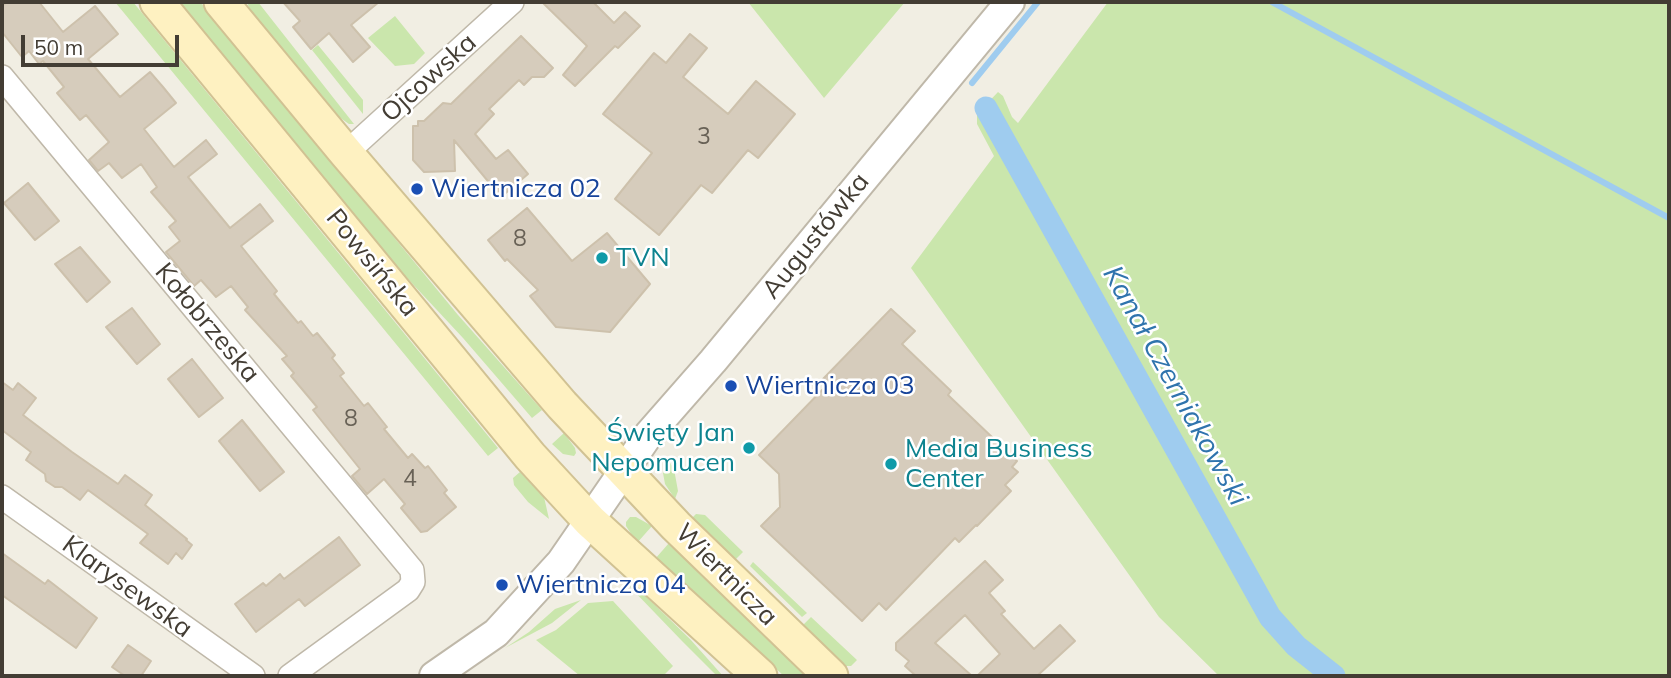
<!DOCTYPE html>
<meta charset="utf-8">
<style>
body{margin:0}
#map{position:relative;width:1671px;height:678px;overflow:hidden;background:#f1eee3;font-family:Mulish,sans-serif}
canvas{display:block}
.frame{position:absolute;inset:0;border:4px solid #433d34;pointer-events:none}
.scale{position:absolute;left:21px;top:35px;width:158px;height:32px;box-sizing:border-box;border:4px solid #433d34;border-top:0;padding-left:9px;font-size:21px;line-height:24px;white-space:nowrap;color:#433d34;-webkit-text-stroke:5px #fff;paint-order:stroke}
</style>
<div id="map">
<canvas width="1671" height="678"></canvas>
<div class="frame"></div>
<div class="scale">50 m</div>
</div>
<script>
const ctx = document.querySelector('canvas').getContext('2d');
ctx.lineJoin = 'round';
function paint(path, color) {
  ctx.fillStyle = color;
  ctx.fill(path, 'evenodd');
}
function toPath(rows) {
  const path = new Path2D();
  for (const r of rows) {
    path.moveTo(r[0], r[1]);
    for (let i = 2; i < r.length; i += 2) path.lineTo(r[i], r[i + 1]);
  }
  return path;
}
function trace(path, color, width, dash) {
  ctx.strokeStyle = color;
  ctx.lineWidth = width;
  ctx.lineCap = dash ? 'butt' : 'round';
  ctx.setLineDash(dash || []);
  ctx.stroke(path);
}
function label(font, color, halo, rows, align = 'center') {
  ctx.font = font + ' Mulish,sans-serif';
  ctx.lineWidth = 5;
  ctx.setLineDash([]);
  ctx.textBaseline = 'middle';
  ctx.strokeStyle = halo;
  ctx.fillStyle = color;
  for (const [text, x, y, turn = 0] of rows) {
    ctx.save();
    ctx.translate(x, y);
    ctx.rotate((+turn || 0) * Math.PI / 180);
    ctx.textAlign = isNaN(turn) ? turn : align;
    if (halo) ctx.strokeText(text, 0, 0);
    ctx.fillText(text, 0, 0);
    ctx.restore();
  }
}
const green = toPath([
 [115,2,133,2,498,448,488,456],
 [179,2,200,2,458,315,542,410,532,418,463,338,381,250],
 [247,2,258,2,354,124,349,124,339,117,250,10],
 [748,2,905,2,824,98],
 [1108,2,1669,2,1669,676,1219,676,1159,617,911,268,994,156,977,124,977,114,998,92,1003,96,1012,117,1018,123],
 [395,16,425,53,414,64,395,66,368,38],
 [318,45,363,100,363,114,312,50],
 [564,433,575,448,576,453,574,456,563,454,552,444],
 [667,458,674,469,678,491,675,499,665,484,663,473],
 [520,472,544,497,549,519,528,502,514,485,513,478],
 [696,514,705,515,743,552,735,560,692,518],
 [630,517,636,517,652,526,637,543,626,526,626,522],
 [669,543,762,634,808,676,784,676,655,559],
 [753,562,807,613,802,617,750,566],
 [633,584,690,639,723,676,717,676,682,641,630,587],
 [581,600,552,623,505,648,529,632,555,609],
 [613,601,673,666,663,676,580,676,536,640,556,630,588,603],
 [811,617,857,660,851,666,845,666,802,626]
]);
const stream = toPath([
 [1272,2,1669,218],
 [972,83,1038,2]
]);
const canal = toPath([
 [986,108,1270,617,1296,646,1334,676]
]);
const building = toPath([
 [7,2,39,2,63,32,95,6,118,34,88,59,120,97,150,72,163,87,176,103,144,129,174,167,206,140,217,154,188,177,230,228,260,204,273,221,241,246,277,291,274,294,298,323,301,321,313,336,317,333,335,355,332,358,344,373,340,376,364,406,368,403,387,427,384,429,408,458,412,454,425,468,428,466,447,490,444,493,456,507,427,531,421,532,401,508,405,504,384,479,367,494,352,476,360,469,313,410,317,407,291,376,294,373,282,359,287,356,245,310,248,307,231,286,216,297,201,280,194,286,166,252,180,241,169,227,176,221,151,192,157,187,141,164,122,178,109,163,98,171,89,160,109,142,86,115,80,120,57,93,64,87,43,61,39,64,29,51,22,57,2,32,2,6,7,2],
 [283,2,379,2,351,25,370,47,353,62,329,33,311,49,293,27,300,21,283,2],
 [542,2,593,2,614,23,625,12,640,26,618,48,615,46,575,86,563,75,587,46,542,2],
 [690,34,707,48,683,77,728,114,756,81,795,114,758,158,748,150,712,193,701,185,659,235,615,199,652,153,603,114,654,53,666,63,690,34],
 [521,36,553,68,544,77,532,77,524,85,519,80,489,109,494,114,475,134,496,159,508,150,528,174,501,197,454,140,455,171,424,172,413,160,413,126,418,126,418,121,424,121,443,103,451,104,521,36],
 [28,183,59,221,35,240,4,203,28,183],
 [527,208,572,261,607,233,650,284,610,332,556,327,530,296,538,290,507,259,505,261,488,240,527,208],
 [80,247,110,282,87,302,55,264,80,247],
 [132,308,160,344,137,364,106,327,132,308],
 [891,309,915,331,902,344,951,391,948,395,1017,461,1012,467,1018,472,1005,485,1011,491,977,526,976,525,959,542,955,538,886,610,879,603,862,621,761,526,780,507,779,474,759,455,827,385,822,380,891,309],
 [192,359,223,398,199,417,168,379,192,359],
 [2,382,13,390,18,383,36,398,23,415,72,452,118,484,125,475,152,495,145,505,187,539,186,540,192,545,182,559,176,553,168,564,140,543,148,534,88,490,80,500,62,487,55,487,46,481,45,474,26,460,31,452,2,430,2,382],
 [242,420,284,472,260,491,219,441,242,420],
 [339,537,360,565,305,606,299,599,256,632,235,604,263,583,266,586,280,574,284,579,339,537],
 [2,553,45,584,48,580,97,618,76,648,2,595,2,553],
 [985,561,1003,580,989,593,1005,611,1001,614,1034,649,1060,625,1075,641,1037,676,977,676,1000,654,965,615,935,643,972,676,916,676,905,666,909,661,896,650,896,643,985,561],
 [128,645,151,661,141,676,125,676,112,667,128,645]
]);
const minor = toPath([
 [2,77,412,570,413,582,408,590,290,676],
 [346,153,512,2],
 [2,497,253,676]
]);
const tertiary = toPath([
 [434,676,496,633,561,562,649,434,713,361,1010,2]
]);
const secondary = toPath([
 [157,2,530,456,590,521,760,676],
 [221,2,346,153,562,405,676,526,831,676]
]);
const markers = [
 [417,189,7,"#1a4fb4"],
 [602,258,7,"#0f9aa8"],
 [731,386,7,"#1a4fb4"],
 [749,448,7,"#0f9aa8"],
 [891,464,7,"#0f9aa8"],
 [502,585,7,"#1a4fb4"]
];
const numberNames = [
 ["3",704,137],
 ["8",520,239],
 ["8",351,419],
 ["4",410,479]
];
const streetNames = [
 ["Ojcowska",429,78,-42],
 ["Augustówka",816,236,-51],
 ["Powsińska",372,263,51],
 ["Kołobrzeska",207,323,50],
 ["Wiertnicza",726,575,45],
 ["Klarysewska",127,587,36]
];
const transitNames = [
 ["Wiertnicza 02",431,189],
 ["Wiertnicza 03",745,386],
 ["Wiertnicza 04",516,585]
];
const cultureNames = [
 ["TVN",616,258],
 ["Święty Jan",735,433,"right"],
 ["Nepomucen",735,463,"right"],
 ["Media Business",905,449],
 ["Center",905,479]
];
const waterNames = [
 ["Kanał Czerniakowski",1175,386,61]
];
paint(green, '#cae6ac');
trace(stream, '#9fccef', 6);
trace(canal, '#9fccef', 23);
paint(building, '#d6ccbc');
trace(building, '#cdc1ac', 2);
trace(minor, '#bfb8a9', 26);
trace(tertiary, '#bfb8a9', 32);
trace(secondary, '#d1c293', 37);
trace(minor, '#fff', 23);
trace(tertiary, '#fff', 28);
trace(secondary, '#fef1c1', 33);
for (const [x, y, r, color] of markers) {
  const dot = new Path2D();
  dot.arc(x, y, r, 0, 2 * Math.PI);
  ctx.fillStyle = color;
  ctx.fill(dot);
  trace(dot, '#fff', 2.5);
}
label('23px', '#686156', null, numberNames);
label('26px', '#433d34', '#fff', streetNames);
label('26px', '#164399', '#fff', transitNames, 'left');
label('26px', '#0d838f', '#fff', cultureNames, 'left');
label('italic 28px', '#2f74ad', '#fff', waterNames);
</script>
